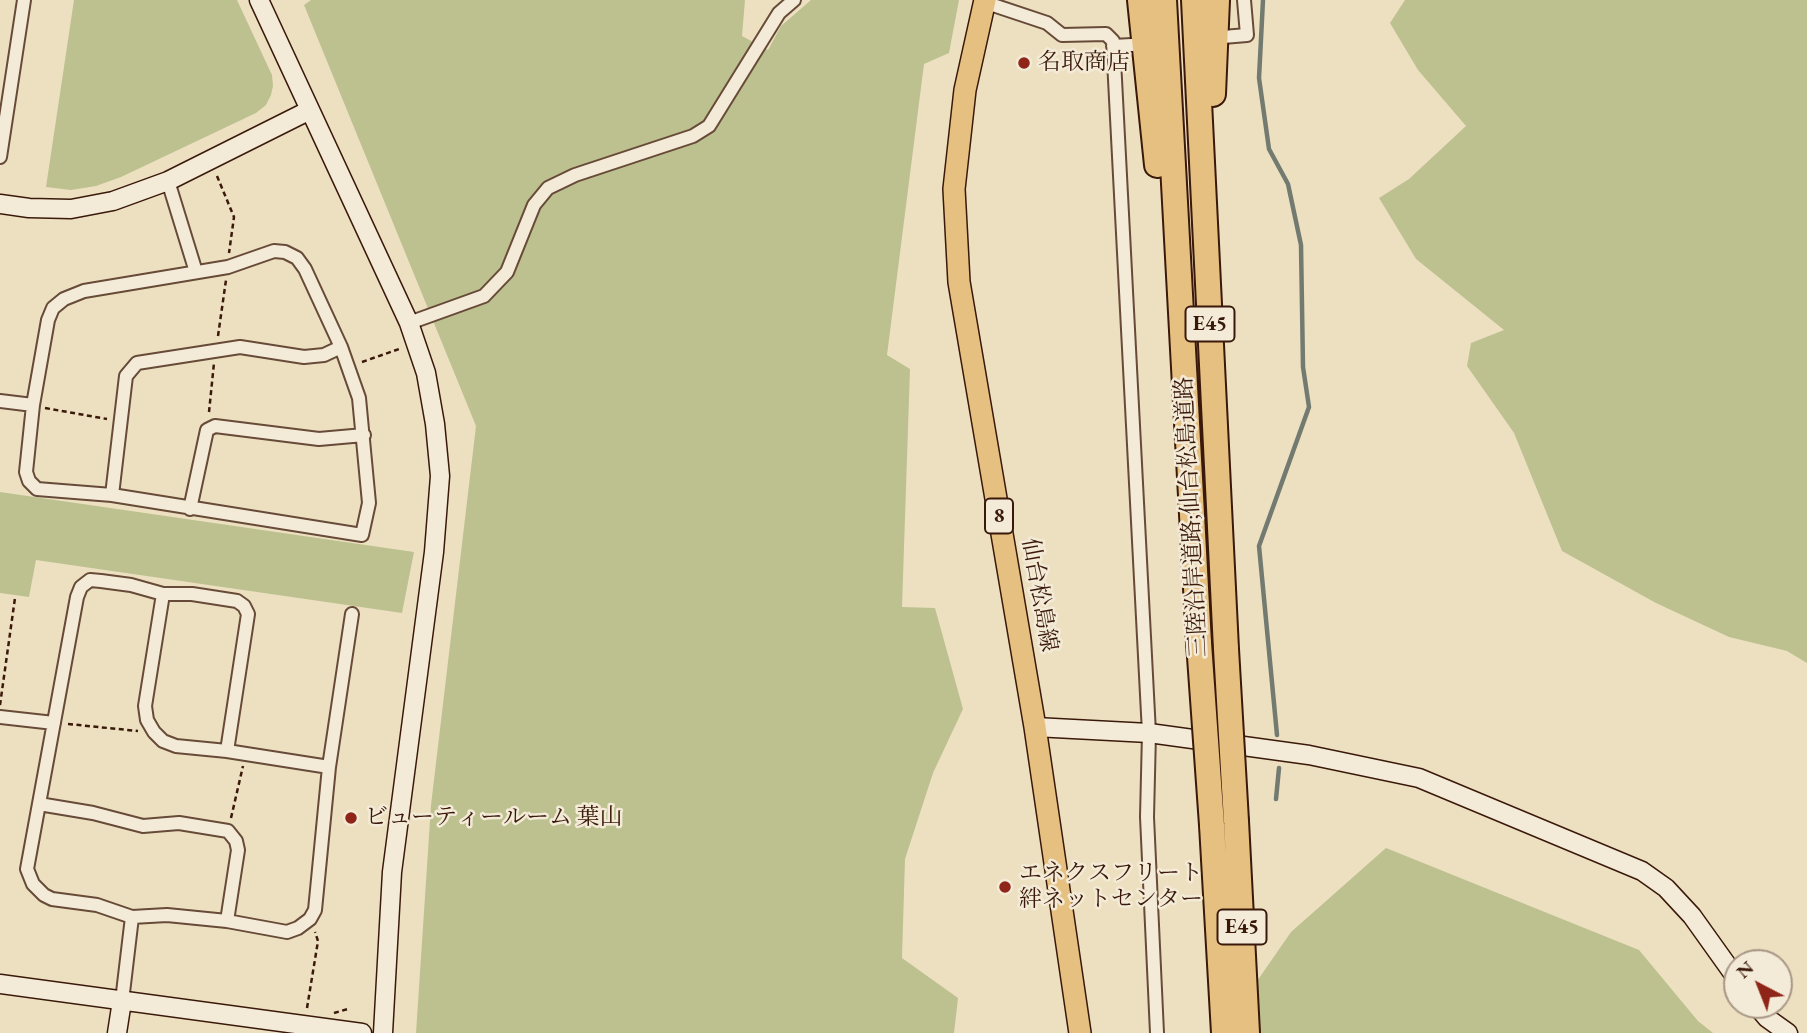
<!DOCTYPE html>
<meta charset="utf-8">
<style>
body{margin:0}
#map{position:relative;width:1807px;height:1033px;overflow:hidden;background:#ede0c1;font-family:"EB Garamond",serif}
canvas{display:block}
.north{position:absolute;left:1723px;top:949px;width:70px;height:70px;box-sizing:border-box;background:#f3ebd7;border:2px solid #a99785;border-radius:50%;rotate:318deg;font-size:19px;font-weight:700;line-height:28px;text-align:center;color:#3a190a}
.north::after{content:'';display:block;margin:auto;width:24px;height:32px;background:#8f2418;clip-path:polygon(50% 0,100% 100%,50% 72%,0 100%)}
</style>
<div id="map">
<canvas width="1807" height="1033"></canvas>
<div class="north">N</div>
</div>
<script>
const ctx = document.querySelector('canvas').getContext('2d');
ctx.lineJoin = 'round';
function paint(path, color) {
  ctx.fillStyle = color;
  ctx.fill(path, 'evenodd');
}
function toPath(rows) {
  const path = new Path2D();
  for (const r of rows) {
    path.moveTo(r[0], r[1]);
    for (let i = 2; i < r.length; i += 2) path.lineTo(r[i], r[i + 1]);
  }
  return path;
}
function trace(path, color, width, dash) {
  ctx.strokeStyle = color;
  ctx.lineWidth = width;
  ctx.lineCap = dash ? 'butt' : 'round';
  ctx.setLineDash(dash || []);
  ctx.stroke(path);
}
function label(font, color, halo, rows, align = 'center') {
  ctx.font = font + ' "EB Garamond","Noto Serif JP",serif';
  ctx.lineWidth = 5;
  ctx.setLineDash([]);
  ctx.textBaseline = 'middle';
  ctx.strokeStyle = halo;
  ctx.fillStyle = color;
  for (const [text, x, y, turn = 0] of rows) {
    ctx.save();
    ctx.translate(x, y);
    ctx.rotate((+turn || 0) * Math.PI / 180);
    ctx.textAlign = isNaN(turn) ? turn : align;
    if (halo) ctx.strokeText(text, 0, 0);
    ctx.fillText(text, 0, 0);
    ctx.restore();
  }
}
const green = toPath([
 [74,0,237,0,272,75,273,86,271,95,266,105,256,113,121,177,96,186,71,190,46,187],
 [311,0,745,0,742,36,768,50,781,26,811,0,959,0,949,53,924,64,887,355,910,369,902,607,935,608,963,709,933,773,905,859,902,958,958,998,954,1033,416,1033,431,805,476,426,304,5],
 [1405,0,1807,0,1807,663,1787,651,1729,637,1656,603,1562,551,1514,433,1467,366,1471,343,1504,330,1416,259,1379,198,1409,179,1466,126,1418,70,1390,23],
 [0,492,414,552,402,613,36,560,29,597,0,593],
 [1386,848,1639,950,1698,1021,1713,1033,1252,1033,1255,984,1291,932]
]);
const stream = toPath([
 [1263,0,1259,78,1269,149,1288,184,1301,245,1303,367,1309,407,1259,546,1277,735],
 [1276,799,1279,768]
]);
const path = toPath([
 [217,176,234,217,229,253],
 [218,336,226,280],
 [362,362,402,348],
 [45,408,107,419],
 [209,412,214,363],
 [0,705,15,598],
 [68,724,138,731],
 [231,818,243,766],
 [307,1008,318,941,315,932],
 [334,1013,348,1009]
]);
const street = toPath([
 [984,2,1047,23,1062,35,1106,34,1113,41,1149,733,1147,817,1157,1033],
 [1223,37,1247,35,1244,0],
 [1113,46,1132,45],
 [0,157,24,0],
 [168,181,196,272],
 [274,251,285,252,297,258,305,269,341,347,359,398,369,503,362,535,112,495,37,489,29,481,26,472,33,405,48,320,53,308,64,299,84,291,228,267,274,251],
 [409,323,484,296,507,272,534,205,548,188,575,175,693,136,709,126,779,13,794,0],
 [0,401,33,405],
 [112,495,126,376,137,363,240,347,304,357,324,355,341,347],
 [190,509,207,430,215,426,319,439,364,435],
 [163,594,145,706,147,720,154,732,163,741,176,746,227,751,329,767],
 [0,717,54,723],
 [39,804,93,813,143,826,179,823,228,831,236,841,238,850,227,921],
 [132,917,167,915,227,921,287,932,298,928,310,919,315,910,329,767,352,614],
 [122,1001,132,917,97,905,52,899,44,895,33,884,27,869,77,597,81,587,90,580,101,581,131,585,163,594,192,594,237,601,244,606,248,614,227,751]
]);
const secondary = toPath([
 [259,0,409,323,426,373,435,424,440,476,434,552,392,872,383,1033],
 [0,204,29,208,71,209,113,201,168,181,310,110],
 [1035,727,1149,733,1309,755,1419,778,1642,871,1666,888,1692,916,1737,979],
 [0,984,362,1033],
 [1756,1005,1767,1018,1788,1033],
 [117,1033,122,1001]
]);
const primary = toPath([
 [985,0,965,90,954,189,959,282,1035,727,1080,1033]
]);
const highway = toPath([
 [1140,0,1157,165],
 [1164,0,1199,643],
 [1194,0,1226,649],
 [1213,94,1217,0],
 [1236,821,1247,1033],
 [1212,825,1224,1033]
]);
const highwayBridge = toPath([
 [1199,643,1212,825],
 [1226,649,1236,821]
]);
const markers = [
 [1024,63,7,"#8f2418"],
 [351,818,7,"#8f2418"],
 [1005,887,7,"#8f2418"]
];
const shields = [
 [1210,324,49],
 [999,516,28],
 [1242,927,49]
];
const shieldNames = [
 ["E45",1210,324],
 ["8",999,516],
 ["E45",1242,927]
];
const poiNames = [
 ["名取商店",1038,63],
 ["ビューティールーム 葉山",365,818],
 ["エネクスフリート",1019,874],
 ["絆ネットセンター",1019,900]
];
const streetNames = [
 ["三陸沿岸道路;仙台松島道路",1192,517,-93],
 ["仙台松島線",1039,595,80]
];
paint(green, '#bdc190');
trace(stream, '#737b71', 4.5);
trace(street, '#674b38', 16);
trace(secondary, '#3a190a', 21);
trace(primary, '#3a190a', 24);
trace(highway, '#3a190a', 28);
trace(path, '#3a190a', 2.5, [5, 3.5]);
trace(street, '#f3ebd7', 12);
trace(secondary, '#f3ebd7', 18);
trace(primary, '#e6c080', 21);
trace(highway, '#e6c080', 24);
trace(highwayBridge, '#3a190a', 28, []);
trace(highwayBridge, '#e6c080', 24);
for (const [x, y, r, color] of markers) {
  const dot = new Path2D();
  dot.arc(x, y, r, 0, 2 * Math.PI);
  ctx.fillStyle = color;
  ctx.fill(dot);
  trace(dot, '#f3ebd7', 2.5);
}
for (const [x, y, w] of shields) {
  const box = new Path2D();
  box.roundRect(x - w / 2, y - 17.5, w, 35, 5);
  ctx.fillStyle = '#f3ebd7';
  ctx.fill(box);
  trace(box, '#3a190a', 2);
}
label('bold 21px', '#3a190a', null, shieldNames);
label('23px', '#3a190a', '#f3ebd7', poiNames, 'left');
label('23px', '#3a190a', '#f3ebd7', streetNames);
</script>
